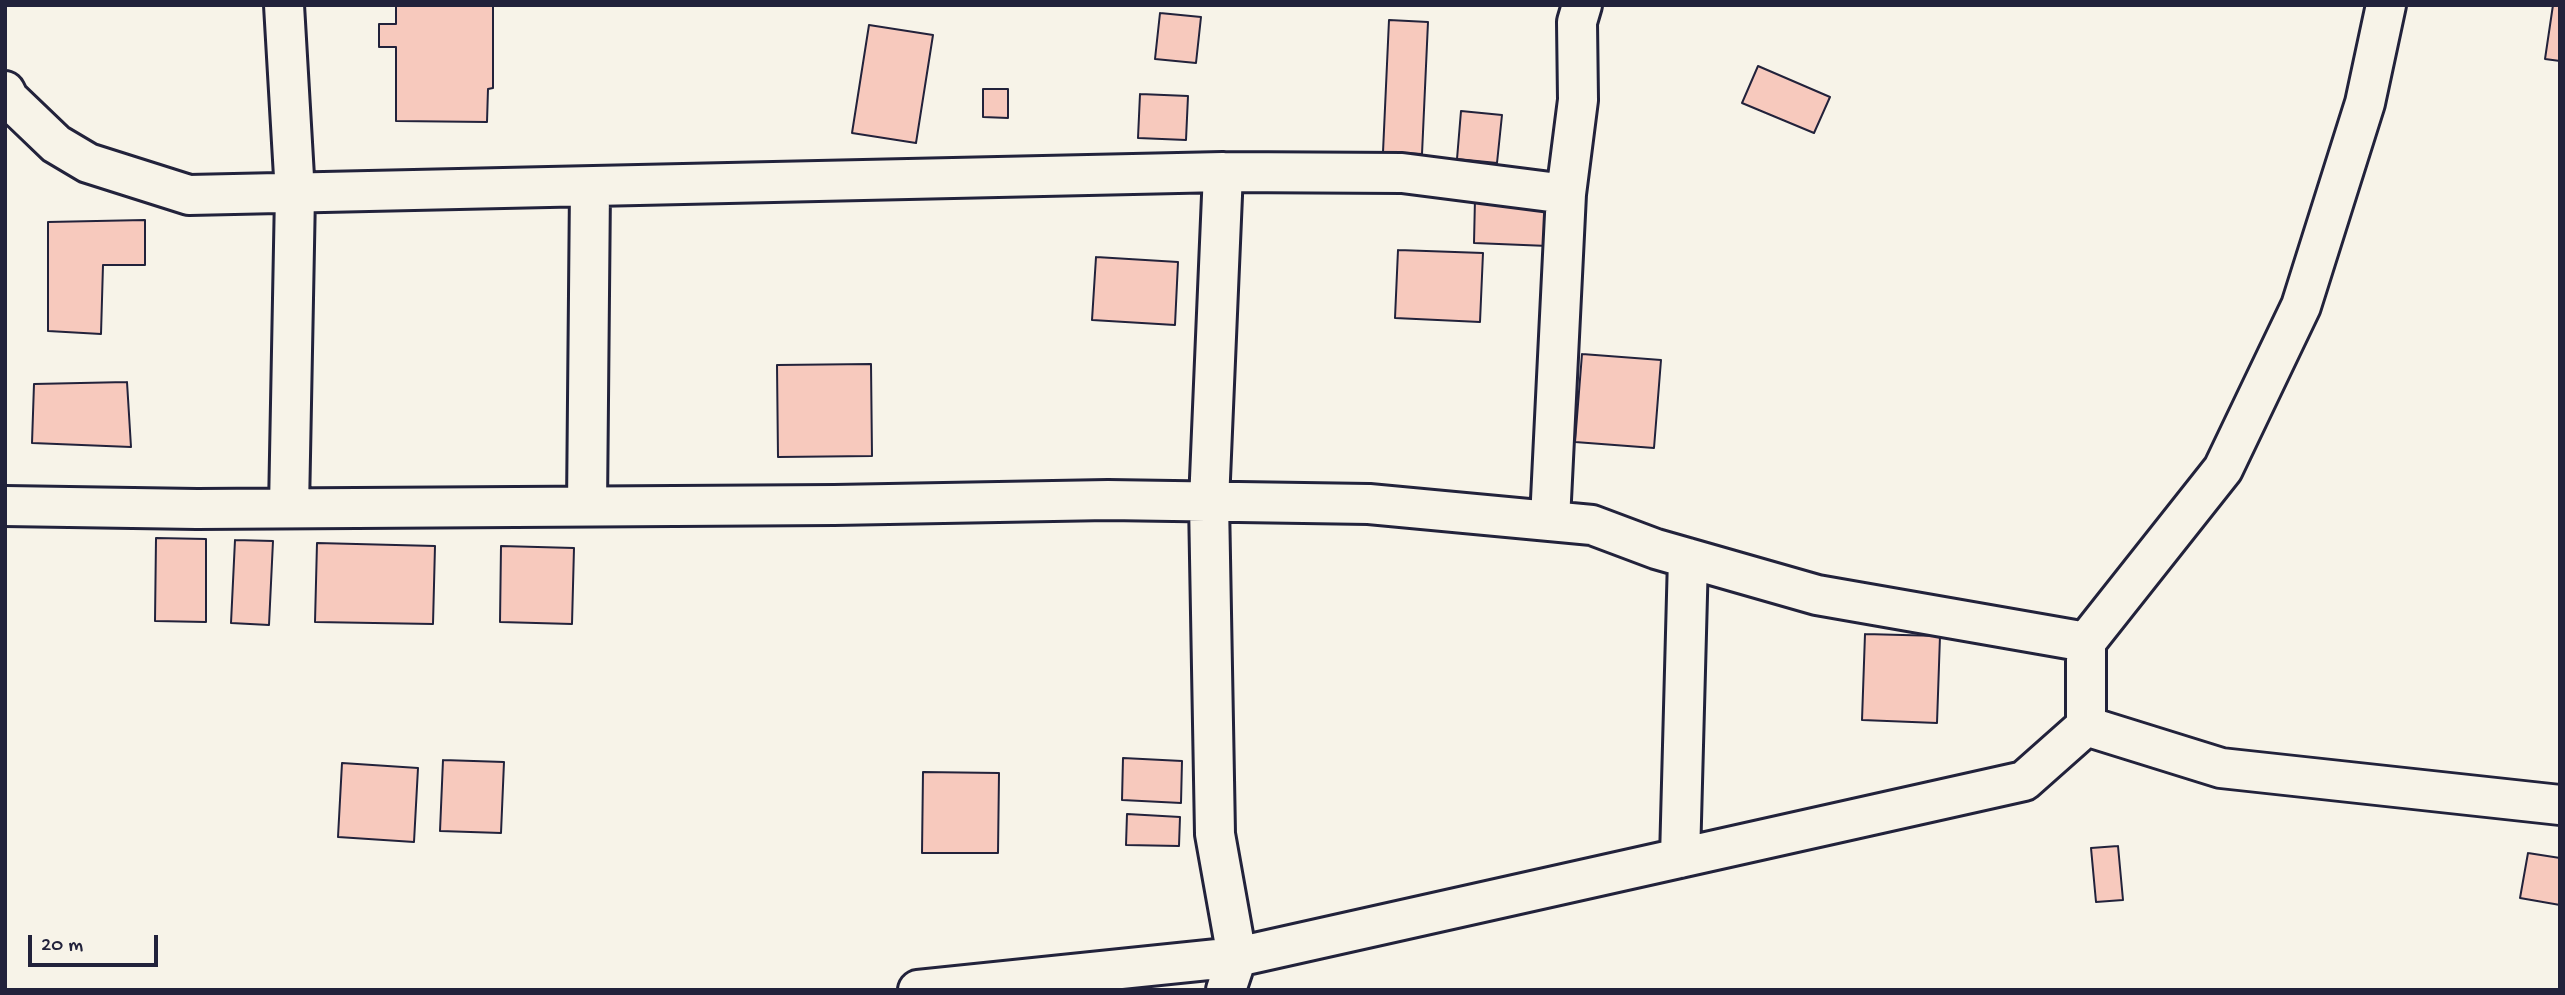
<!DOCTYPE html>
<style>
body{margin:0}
#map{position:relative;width:2565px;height:995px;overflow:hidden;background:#f7f3e8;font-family:"Gochi Hand",sans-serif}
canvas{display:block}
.frame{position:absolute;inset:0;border:7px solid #22223b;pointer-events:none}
.scale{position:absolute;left:28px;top:935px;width:130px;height:32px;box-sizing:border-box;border:4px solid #22223b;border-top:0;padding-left:9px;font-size:21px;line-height:24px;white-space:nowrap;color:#22223b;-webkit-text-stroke:5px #f7f3e8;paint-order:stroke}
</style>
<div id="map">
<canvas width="2565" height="995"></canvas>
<div class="frame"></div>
<div class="scale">20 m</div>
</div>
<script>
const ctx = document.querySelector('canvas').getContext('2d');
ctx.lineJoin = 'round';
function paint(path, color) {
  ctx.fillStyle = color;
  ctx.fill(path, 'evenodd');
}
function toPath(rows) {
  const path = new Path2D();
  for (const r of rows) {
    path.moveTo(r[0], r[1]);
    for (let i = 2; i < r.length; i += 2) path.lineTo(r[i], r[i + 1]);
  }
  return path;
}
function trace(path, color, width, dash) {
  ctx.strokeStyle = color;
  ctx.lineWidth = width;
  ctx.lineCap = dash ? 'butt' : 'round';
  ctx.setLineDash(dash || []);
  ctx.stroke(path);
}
const building = toPath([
 [396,5,493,5,493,88,488,89,487,122,396,121,396,47,379,47,379,24,396,24,396,5],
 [2553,5,2560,5,2560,61,2545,59,2553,5],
 [1160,13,1201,17,1196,63,1155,59,1160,13],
 [1389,20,1428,22,1422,154,1383,152,1389,20],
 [869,25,933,35,916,143,852,133,869,25],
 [1758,66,1830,97,1814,133,1742,103,1758,66],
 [983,89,1008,89,1008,118,983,117,983,89],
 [1140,94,1188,96,1186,140,1138,138,1140,94],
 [1461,111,1502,115,1497,163,1457,159,1461,111],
 [1475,198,1550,201,1548,246,1474,243,1475,198],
 [145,220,145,265,103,265,101,334,48,331,48,222,145,220],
 [1398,250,1483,253,1480,322,1395,318,1398,250],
 [1096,257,1178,262,1175,325,1092,320,1096,257],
 [1582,354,1661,360,1654,448,1575,442,1582,354],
 [871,364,872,456,778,457,777,365,871,364],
 [127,382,131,447,32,443,34,384,127,382],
 [156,538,206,539,206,622,155,621,156,538],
 [235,540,273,541,269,625,231,623,235,540],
 [317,543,435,546,433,624,315,622,317,543],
 [501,546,574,548,572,624,500,622,501,546],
 [1865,634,1940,636,1937,723,1862,720,1865,634],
 [1123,758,1182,761,1181,803,1122,800,1123,758],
 [443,760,504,762,501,833,440,831,443,760],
 [342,763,418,768,414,842,338,837,342,763],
 [923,772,999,773,998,853,922,853,923,772],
 [1127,814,1180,817,1179,846,1126,845,1127,814],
 [2118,846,2123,900,2096,902,2091,848,2118,846],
 [2528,853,2560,858,2560,905,2520,898,2528,853]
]);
const minor = toPath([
 [284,5,295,194,289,508],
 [5,91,9,99,56,144,88,163,189,195,1223,172,1402,173,1566,194],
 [1223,172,1209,502,1215,834,1237,957,1226,990],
 [5,506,197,509,834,505,1108,500,1369,504,1592,525,1656,549,1817,595,2086,642],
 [587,506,590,188],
 [1550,520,1566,194,1578,100,1577,22,1582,5],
 [2086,726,2221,768,2560,805],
 [1680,858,1688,558],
 [918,990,1237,957,2024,781,2086,726,2086,642,2223,469,2301,306,2365,103,2386,5]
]);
paint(building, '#f7c9bd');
trace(building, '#22223b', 2);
trace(minor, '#22223b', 44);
trace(minor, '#f7f3e8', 38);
</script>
